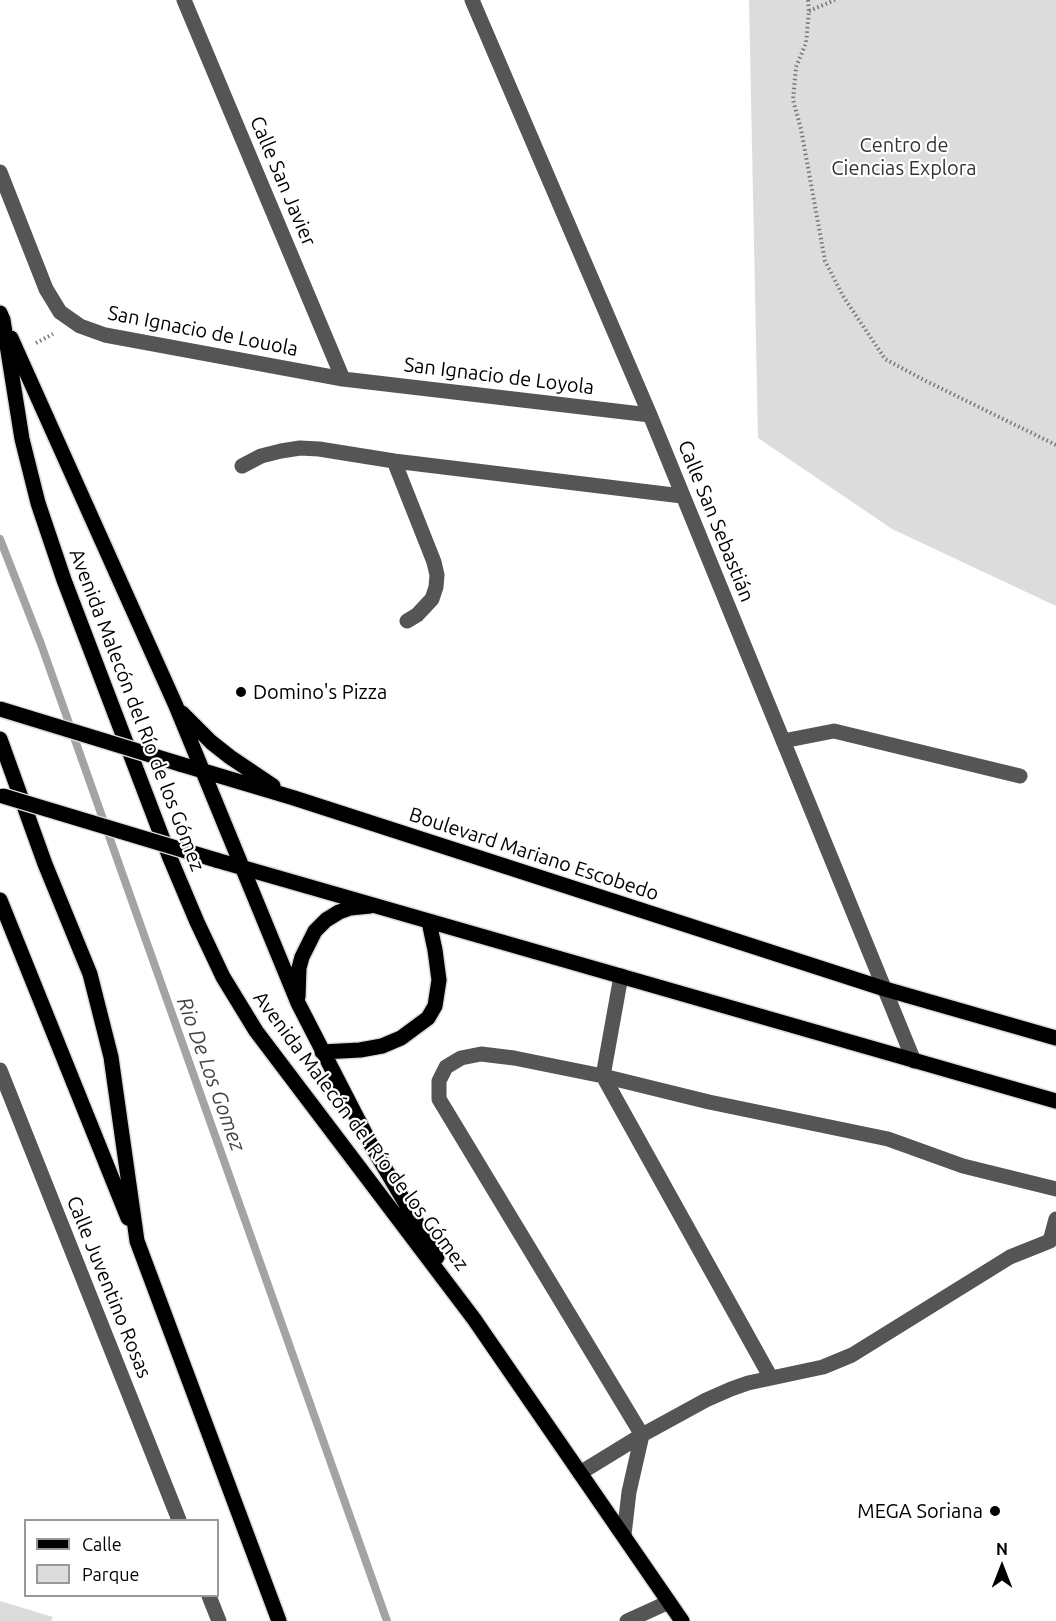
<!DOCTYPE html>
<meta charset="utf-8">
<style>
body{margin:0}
#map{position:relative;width:1056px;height:1621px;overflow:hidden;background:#fff;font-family:Ubuntu,sans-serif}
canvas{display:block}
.legend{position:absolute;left:24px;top:1519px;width:195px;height:78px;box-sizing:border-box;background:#fff;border:2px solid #999;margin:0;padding:8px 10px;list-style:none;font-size:18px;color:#000}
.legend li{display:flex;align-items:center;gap:12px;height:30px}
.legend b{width:30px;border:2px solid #999}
.north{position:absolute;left:972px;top:1537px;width:60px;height:60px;-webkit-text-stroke:4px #fff;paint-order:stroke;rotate:0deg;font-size:16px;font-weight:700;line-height:24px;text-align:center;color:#000}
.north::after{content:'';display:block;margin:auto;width:21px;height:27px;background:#000;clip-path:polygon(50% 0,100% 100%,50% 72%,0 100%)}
</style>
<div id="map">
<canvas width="1056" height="1621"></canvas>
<ul class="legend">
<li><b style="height:8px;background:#000"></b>Calle</li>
<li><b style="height:16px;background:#dcdcdc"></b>Parque</li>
</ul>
<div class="north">N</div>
</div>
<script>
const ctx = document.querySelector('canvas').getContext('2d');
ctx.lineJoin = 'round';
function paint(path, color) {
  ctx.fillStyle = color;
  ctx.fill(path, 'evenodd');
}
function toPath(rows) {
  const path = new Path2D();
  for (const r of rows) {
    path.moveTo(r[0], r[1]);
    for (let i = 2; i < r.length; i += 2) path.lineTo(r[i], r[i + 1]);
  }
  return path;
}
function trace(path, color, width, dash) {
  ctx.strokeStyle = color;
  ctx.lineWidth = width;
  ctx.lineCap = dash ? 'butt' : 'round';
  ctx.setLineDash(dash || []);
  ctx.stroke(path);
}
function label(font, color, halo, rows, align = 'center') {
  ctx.font = font + ' Ubuntu,sans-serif';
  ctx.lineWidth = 4.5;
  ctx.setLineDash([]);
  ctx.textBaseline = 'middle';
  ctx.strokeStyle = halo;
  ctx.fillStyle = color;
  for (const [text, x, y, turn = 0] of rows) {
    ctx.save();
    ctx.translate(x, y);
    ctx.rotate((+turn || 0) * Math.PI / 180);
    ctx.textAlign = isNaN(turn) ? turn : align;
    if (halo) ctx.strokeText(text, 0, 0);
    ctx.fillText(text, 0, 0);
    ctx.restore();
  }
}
const green = toPath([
 [749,0,1056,0,1056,606,892,529,758,438],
 [0,1601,53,1617,51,1621,0,1621]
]);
const stream = toPath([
 [0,539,41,644,387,1621]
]);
const path = toPath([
 [808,0,809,11,806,43,796,67,793,100,801,129,825,261,843,296,885,359,924,380,1056,445],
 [809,11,835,0],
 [36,343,53,334]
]);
const minor = toPath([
 [184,0,343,379],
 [472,0,650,415,914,1061],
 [0,172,46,289,60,312,80,326,105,335,343,379,650,415],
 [394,461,434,562,437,575,436,587,432,599,417,615,407,621],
 [242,466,261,456,281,451,300,448,319,449,394,461,682,496],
 [783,741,834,731,1020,776],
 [621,976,603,1076,771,1378],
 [0,1070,179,1520],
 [580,1473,642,1435,706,1400,731,1389,748,1383,823,1367,852,1355,1010,1257,1050,1241,1056,1219],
 [624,1535,629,1492,642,1435,439,1099,439,1081,446,1067,461,1058,481,1054,514,1058,603,1076,709,1102,888,1139,963,1166,1056,1189],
 [209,1596,219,1621],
 [627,1621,669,1602]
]);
const major = toPath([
 [0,313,3,320,22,439,38,503,64,580,170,858,197,922,223,977,256,1031,474,1319,682,1621],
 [11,338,176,706,298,1003,370,1143,437,1257],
 [182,713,211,742,230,757,273,786],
 [0,739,45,864,90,974,111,1057,137,1241,279,1621],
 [180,764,294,798,885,989,1056,1038],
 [216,860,1056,1101],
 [0,900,128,1218],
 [298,997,299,968,302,957,315,931,326,920,339,912,350,908,370,906],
 [322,1052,360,1050,382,1046,401,1038,428,1018,435,1006,439,980,435,950,429,922]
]);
const majorBridge = toPath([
 [0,709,180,764],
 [3,796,216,860]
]);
const markers = [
 [241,692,6,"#000"],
 [995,1511,6,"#000"]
];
const parkNames = [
 ["Centro de",904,145],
 ["Ciencias Explora",904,168]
];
const streetNames = [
 ["Calle San Javier",283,181,67],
 ["San Ignacio de Louola",203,331,11],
 ["San Ignacio de Loyola",499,376,7],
 ["Calle San Sebastián",716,521,68],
 ["Avenida Malecón del Río de los Gómez",137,710,69],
 ["Boulevard Mariano Escobedo",534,854,18],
 ["Avenida Malecón del Río de los Gómez",361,1131,53],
 ["Calle Juventino Rosas",109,1287,68]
];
const poiNames = [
 ["Domino's Pizza",253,692],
 ["MEGA Soriana",983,1511,"right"]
];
const waterNames = [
 ["Rio De Los Gomez",211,1074,70]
];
paint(green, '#dcdcdc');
trace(stream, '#a3a3a3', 8);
trace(major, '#dbdbdb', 18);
trace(path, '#777', 4, [1.5, 3]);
trace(minor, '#555', 15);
trace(major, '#000', 15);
trace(majorBridge, '#dbdbdb', 18, []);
trace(majorBridge, '#000', 15);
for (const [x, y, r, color] of markers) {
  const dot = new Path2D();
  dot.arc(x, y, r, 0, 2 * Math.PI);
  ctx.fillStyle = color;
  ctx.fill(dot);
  trace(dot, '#fff', 2);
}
label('20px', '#333', '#fff', parkNames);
label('20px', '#000', '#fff', streetNames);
label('20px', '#000', '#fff', poiNames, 'left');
label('italic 21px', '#444', '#fff', waterNames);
</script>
